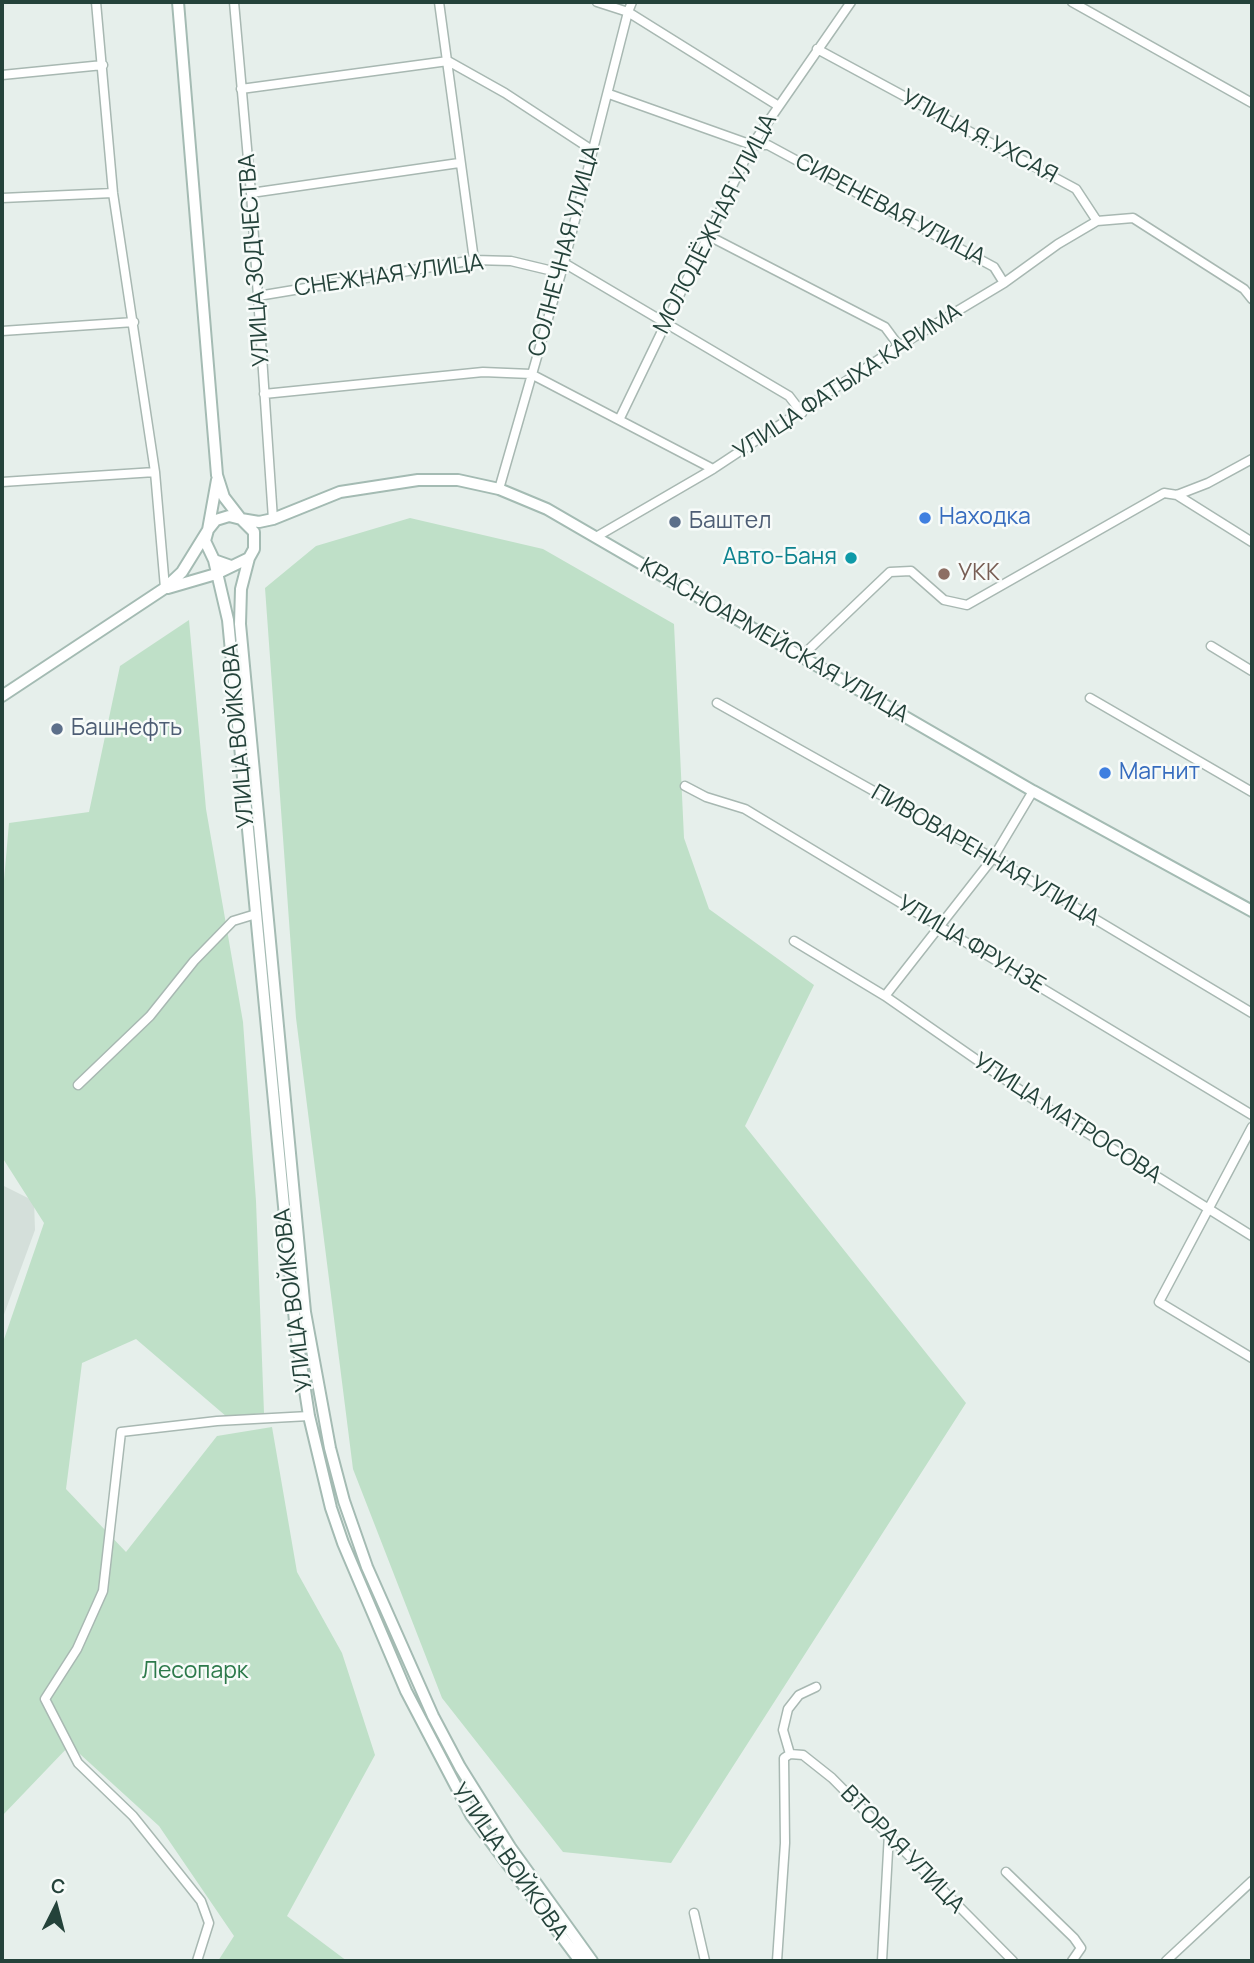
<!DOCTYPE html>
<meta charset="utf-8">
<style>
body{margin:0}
#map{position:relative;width:1254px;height:1963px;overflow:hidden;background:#e6efeb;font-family:Manrope,sans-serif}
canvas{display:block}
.frame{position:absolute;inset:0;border:4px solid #24423a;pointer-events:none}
.north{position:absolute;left:21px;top:1872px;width:70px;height:70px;-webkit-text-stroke:5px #f7fbf9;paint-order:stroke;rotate:6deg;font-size:19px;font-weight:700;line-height:28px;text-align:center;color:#24423a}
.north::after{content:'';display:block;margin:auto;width:24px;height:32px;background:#24423a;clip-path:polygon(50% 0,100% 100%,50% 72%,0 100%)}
</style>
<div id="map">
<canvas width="1254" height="1963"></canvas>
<div class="frame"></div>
<div class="north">С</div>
</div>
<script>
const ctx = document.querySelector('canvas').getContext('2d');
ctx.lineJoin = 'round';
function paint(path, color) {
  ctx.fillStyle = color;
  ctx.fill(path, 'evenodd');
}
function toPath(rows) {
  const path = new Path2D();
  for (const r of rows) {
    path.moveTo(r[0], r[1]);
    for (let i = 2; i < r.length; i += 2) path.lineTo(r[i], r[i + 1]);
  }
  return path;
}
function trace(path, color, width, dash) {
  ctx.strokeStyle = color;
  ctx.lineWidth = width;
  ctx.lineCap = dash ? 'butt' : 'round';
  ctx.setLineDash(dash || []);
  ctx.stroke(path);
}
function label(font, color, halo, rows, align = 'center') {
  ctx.font = font + ' Manrope,sans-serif';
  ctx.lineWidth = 5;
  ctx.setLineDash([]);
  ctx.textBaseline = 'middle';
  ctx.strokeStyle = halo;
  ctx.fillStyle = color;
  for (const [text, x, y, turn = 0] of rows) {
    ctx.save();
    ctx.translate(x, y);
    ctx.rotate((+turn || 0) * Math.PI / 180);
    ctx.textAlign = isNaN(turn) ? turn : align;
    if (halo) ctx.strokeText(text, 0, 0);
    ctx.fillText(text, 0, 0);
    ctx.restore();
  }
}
const built = toPath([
 [2,1185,34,1201,35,1230,2,1320]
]);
const green = toPath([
 [410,518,543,549,674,624,684,838,709,909,814,985,745,1126,966,1403,671,1863,563,1852,442,1698,353,1469,296,1018,265,588,316,546],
 [189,620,206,809,243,1022,256,1201,264,1413,227,1417,136,1339,82,1363,66,1489,126,1552,217,1436,272,1427,297,1572,342,1653,375,1755,287,1916,347,1961,218,1961,234,1936,159,1826,70,1745,2,1816,2,1345,44,1223,2,1157,2,903,9,823,89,812,120,666]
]);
const minor = toPath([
 [96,2,113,193,155,472,165,588],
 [234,2,251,193,273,519],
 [439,2,474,260],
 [632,2,628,12,777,105],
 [1072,2,1252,103],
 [817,49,1076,189,1097,221,1133,218,1244,289,1252,299],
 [2,75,103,65],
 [241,89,448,61,505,93,592,150],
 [609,94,752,145,768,145,994,267,1004,283],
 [251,193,459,163],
 [2,198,113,193],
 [707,235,885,327,899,346],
 [564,263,789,396,802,413],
 [258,296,474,260,511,261,561,273],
 [2,331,134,322],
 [264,394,483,372,531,374,713,469],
 [619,420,752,145,851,2],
 [2,482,155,472],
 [499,489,564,263,628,12,597,2],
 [1177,495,1252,542],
 [596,537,713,469,899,346,1004,283,1058,244,1097,221],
 [1211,646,1252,671],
 [803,655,890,572,911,571,944,600,967,605,1164,493,1177,495,1208,483,1252,459],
 [1090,698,1252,792],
 [717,703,993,858,1252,1013],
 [685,786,706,797,745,809,1252,1115],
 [794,941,885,996,1033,1099,1252,1236],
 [885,996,993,858,1033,791],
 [78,1085,150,1016,194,961,233,921,256,914],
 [1252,1127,1159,1302,1252,1358],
 [790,1754,783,1730,788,1709,799,1695,816,1687],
 [1006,1872,1074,1938,1081,1948,1072,1961],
 [694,1913,705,1961],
 [197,1961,209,1923,201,1901,133,1816,78,1763,45,1699,77,1649,103,1591,121,1432,217,1421,309,1416],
 [777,1961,785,1843,784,1758,790,1754,803,1755,832,1778,1013,1961],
 [882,1961,889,1833],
 [1166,1961,1252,1881]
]);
const secondary = toPath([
 [178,2,217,475,224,497,241,519,259,522,273,519,340,492,418,480,458,480,499,489,547,509,1033,791,1252,911],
 [249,558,241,589,240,624,305,1312,330,1448,344,1501,367,1567,433,1716,460,1767,510,1847,592,1961],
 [214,560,228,620,296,1332,309,1416,331,1508,343,1543,406,1691,471,1815,580,1961],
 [168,588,216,574,249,558,254,549,254,532,241,519,229,516,216,520,208,530,205,541,214,560,231,566],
 [2,696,165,588,182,572,208,530,217,480]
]);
const markers = [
 [925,518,7,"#3f7fe0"],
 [675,522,7,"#5c6f8a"],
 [851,558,7,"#0f9aa8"],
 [944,574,7,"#8d6e63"],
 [57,729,7,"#5c6f8a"],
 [1105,773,7,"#3f7fe0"]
];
const streetNames = [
 ["УЛИЦА Я.УХСАЯ",979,137,28],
 ["СИРЕНЕВАЯ УЛИЦА",890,210,28],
 ["МОЛОДЁЖНАЯ УЛИЦА",716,224,-63],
 ["СОЛНЕЧНАЯ УЛИЦА",565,251,-75],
 ["УЛИЦА ЗОДЧЕСТВА",255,260,-94],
 ["СНЕЖНАЯ УЛИЦА",389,276,-8],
 ["УЛИЦА ФАТЫХА КАРИМА",848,382,-33],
 ["КРАСНОАРМЕЙСКАЯ УЛИЦА",774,641,30],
 ["УЛИЦА ВОЙКОВА",239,736,-95],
 ["ПИВОВАРЕННАЯ УЛИЦА",985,856,30],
 ["УЛИЦА ФРУНЗЕ",971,945,31],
 ["УЛИЦА МАТРОСОВА",1067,1119,33],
 ["УЛИЦА ВОЙКОВА",294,1300,-97],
 ["ВТОРАЯ УЛИЦА",902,1850,46],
 ["УЛИЦА ВОЙКОВА",509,1862,55]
];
const shopNames = [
 ["Находка",939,518],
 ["Магнит",1119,773]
];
const serviceNames = [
 ["Баштел",689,522],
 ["Башнефть",71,729]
];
const cultureNames = [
 ["Авто-Баня",837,558]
];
const educationNames = [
 ["УКК",958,574]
];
const parkNames = [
 ["Лесопарк",195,1672]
];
paint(built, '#d4dfda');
paint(green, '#bfe0c8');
trace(minor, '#a8b8b2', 11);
trace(secondary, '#a4bbb3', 14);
trace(minor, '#fff', 8);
trace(secondary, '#fff', 10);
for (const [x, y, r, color] of markers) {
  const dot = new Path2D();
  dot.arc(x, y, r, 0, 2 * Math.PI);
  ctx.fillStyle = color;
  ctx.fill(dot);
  trace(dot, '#f7fbf9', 2.5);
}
label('23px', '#24423a', '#f7fbf9', streetNames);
label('23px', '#366cbe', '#f7fbf9', shopNames, 'left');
label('23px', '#4e5e75', '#f7fbf9', serviceNames, 'left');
label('23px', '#0d838f', '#f7fbf9', cultureNames, 'right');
label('23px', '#785e54', '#f7fbf9', educationNames, 'left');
label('23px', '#2d7a4b', '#f7fbf9', parkNames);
</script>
